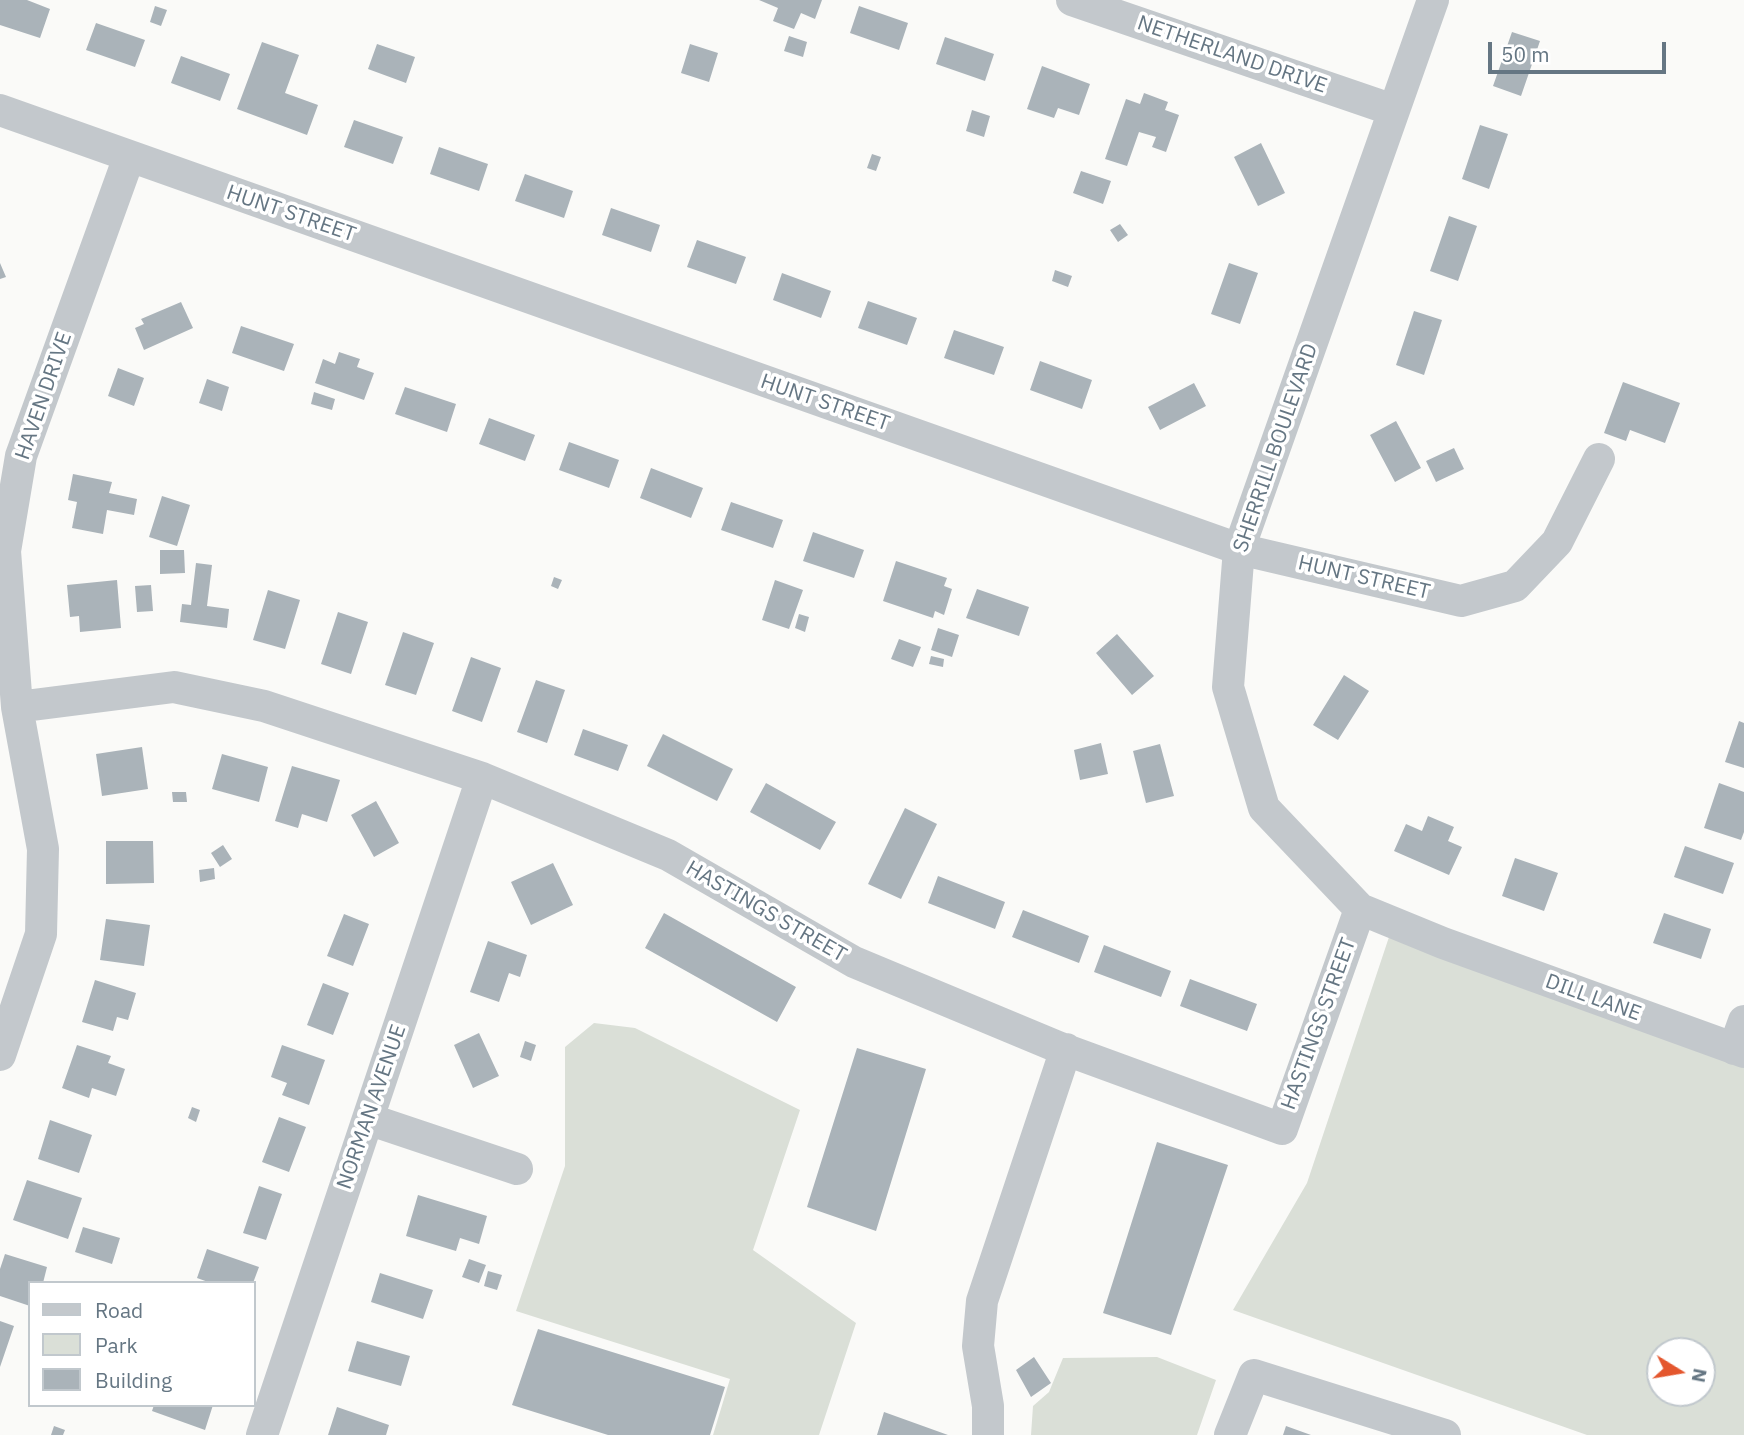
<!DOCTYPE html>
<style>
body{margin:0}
#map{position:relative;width:1744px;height:1435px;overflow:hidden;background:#fafaf8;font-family:"IBM Plex Sans",sans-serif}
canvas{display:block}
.legend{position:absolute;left:28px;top:1281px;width:228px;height:126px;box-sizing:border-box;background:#fff;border:2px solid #c1c8cd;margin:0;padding:9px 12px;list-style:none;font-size:21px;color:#657683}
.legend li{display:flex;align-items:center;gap:14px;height:35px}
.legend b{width:35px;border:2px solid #c1c8cd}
.north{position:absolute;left:1646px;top:1337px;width:70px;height:70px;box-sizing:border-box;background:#fff;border:2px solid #c1c8cd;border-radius:50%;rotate:101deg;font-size:19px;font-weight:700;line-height:28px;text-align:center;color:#657683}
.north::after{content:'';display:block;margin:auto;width:24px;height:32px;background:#e4572e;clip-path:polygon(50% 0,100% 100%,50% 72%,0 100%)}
.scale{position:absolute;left:1488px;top:42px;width:178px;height:32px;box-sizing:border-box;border:4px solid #657683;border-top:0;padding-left:9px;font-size:21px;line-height:24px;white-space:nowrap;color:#657683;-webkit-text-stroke:5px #fff;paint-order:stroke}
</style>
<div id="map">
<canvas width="1744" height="1435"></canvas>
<ul class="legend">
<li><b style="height:9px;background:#c3c8cc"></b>Road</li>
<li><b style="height:19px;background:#dadfd7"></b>Park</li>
<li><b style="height:19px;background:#aab3b9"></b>Building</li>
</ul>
<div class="north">N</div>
<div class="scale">50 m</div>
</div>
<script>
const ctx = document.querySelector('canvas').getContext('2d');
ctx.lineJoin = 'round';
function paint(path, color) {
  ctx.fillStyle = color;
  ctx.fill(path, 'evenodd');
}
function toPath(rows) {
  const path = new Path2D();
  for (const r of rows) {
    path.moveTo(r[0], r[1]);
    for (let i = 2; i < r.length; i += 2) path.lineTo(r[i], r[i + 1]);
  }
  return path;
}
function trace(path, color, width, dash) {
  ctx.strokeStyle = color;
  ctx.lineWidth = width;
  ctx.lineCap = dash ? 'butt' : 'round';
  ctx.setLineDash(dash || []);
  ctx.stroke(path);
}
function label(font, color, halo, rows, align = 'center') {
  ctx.font = font + ' "IBM Plex Sans",sans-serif';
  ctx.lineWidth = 7;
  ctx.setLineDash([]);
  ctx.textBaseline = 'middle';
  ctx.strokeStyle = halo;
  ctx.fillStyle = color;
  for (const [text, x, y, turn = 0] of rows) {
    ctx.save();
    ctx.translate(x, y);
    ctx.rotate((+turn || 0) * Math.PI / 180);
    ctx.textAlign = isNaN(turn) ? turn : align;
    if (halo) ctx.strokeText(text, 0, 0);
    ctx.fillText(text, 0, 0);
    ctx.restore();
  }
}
const green = toPath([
 [1389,937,1744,1066,1744,1435,1587,1435,1233,1310,1307,1183],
 [1660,1351,1702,1351,1702,1393,1660,1393],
 [594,1023,635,1028,800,1110,753,1250,856,1323,819,1435,713,1435,730,1379,516,1311,565,1166,565,1047],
 [1157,1357,1216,1380,1197,1435,1031,1435,1033,1406,1049,1392,1063,1358]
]);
const building = toPath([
 [0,0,27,0,50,9,40,38,0,25],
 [759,0,822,0,815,19,801,13,794,29,773,21,778,8],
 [155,6,167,10,161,26,150,22],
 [859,6,908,23,899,50,850,33],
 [96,23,145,40,135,67,86,50],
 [1512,32,1540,41,1521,96,1493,86],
 [789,36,807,42,803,57,784,51],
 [945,37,994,54,985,81,936,64],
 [262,42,299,55,285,93,318,105,307,135,237,109],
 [377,44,415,57,406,83,368,69],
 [690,44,718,53,709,82,681,73],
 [181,56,230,74,220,101,171,83],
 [1042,66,1090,84,1079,115,1058,108,1054,118,1027,109],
 [1144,93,1168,102,1165,110,1179,115,1166,152,1152,147,1156,137,1139,132,1127,166,1105,159,1126,99,1140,104],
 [972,110,990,116,984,137,966,131],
 [354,120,403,137,393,164,344,147],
 [1480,125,1508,134,1489,189,1462,179],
 [1261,143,1285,193,1258,206,1234,157],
 [439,147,488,164,479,191,430,174],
 [872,154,881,157,876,171,867,168],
 [1081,171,1111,181,1103,204,1073,193],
 [525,174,573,191,564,218,515,201],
 [611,208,660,225,651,252,602,235],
 [1449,216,1477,226,1458,281,1430,271],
 [1120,224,1128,235,1118,242,1110,230],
 [697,240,746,257,736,284,687,267],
 [0,263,6,277,0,279],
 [1229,263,1258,273,1240,324,1211,314],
 [1055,270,1072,276,1068,287,1052,281],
 [782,273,831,291,821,318,773,300],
 [868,301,917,318,907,345,858,328],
 [181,302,193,328,144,350,135,328,144,324,141,319],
 [1414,311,1442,320,1424,375,1396,365],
 [241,326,294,344,284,371,232,353],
 [954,330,1004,347,994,375,944,358],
 [339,352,360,359,357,367,374,373,364,400,315,383,323,359,335,364],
 [1040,361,1092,380,1082,409,1030,390],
 [118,368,144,378,134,406,108,396],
 [207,379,229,387,222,411,199,403],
 [1623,382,1680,403,1665,443,1630,430,1626,441,1604,433],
 [1194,383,1206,406,1160,430,1148,407],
 [405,387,456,404,447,432,395,414],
 [314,392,335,399,332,410,311,404],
 [489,418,535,435,525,461,479,444],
 [1396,421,1421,468,1395,482,1370,435],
 [569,442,619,460,609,488,559,470],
 [1454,448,1464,469,1436,482,1426,461],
 [651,468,703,488,691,518,640,498],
 [73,474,112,482,109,493,137,499,134,515,107,510,103,534,72,528,77,502,68,500],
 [162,496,190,505,177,546,149,537],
 [731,502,783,520,773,548,721,530],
 [813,532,864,550,854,578,803,561],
 [160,550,184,550,185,573,160,574],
 [896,561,947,578,944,586,952,589,944,615,935,611,933,618,883,601],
 [196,563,212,565,207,606,229,609,227,628,180,622,182,604,191,605],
 [554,577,562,580,558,589,551,586],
 [117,580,121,628,80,632,79,616,70,617,67,585],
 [775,580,803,590,789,629,762,620],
 [151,585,153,611,137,612,135,586],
 [977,589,1029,607,1019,636,966,618],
 [268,590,300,600,285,649,253,640],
 [338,612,368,622,351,674,321,664],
 [799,614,809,617,805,632,795,628],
 [938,628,959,635,952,657,931,650],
 [403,632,434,643,416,695,385,685],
 [1117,634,1154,676,1132,695,1096,653],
 [899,639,921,647,913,667,891,659],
 [931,656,944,659,943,667,929,664],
 [471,657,501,668,482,722,452,711],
 [1344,675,1369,691,1338,740,1313,725],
 [536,680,565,690,547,743,517,732],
 [1739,721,1744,723,1744,768,1725,762],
 [583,729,628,745,618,771,574,755],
 [663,734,733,769,717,801,647,766],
 [1101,743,1108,774,1080,780,1074,750],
 [1160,744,1174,796,1146,803,1133,751],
 [142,747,148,789,102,796,96,754],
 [222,754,268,767,259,802,212,789],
 [292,766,340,780,327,822,302,814,298,828,275,821],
 [766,783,836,822,820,850,750,812],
 [1719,783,1744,792,1744,832,1741,840,1704,828],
 [172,792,186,792,187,802,173,802],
 [376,801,399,843,374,857,351,815],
 [905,808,937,824,901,899,868,884],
 [1428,816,1454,827,1448,841,1462,847,1449,875,1394,851,1406,824,1422,831],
 [106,841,153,841,154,883,106,884],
 [223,845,232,859,220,867,211,853],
 [1685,846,1734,863,1723,894,1674,877],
 [1515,858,1558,873,1544,911,1502,896],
 [553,863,573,905,531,925,511,882],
 [214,868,215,879,200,882,199,870],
 [938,876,1005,902,995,929,928,903],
 [1023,910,1089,936,1079,963,1012,937],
 [664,913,796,987,777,1022,645,948],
 [1664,913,1711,929,1701,959,1653,943],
 [344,914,369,924,353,966,327,956],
 [106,919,150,925,144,966,100,960],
 [488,941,527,955,520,977,509,973,499,1002,470,992],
 [1104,945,1171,971,1161,997,1094,972],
 [1190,979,1257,1004,1247,1031,1180,1006],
 [95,980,136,993,128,1020,117,1017,113,1031,82,1022],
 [323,983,349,993,333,1035,307,1025],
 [479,1033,499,1076,473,1088,454,1045],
 [525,1041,536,1045,531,1061,520,1057],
 [77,1045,111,1056,108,1063,125,1069,116,1096,92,1088,89,1098,62,1088],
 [282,1045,325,1060,309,1105,282,1095,287,1083,271,1077],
 [857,1048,926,1069,876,1231,807,1207],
 [192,1107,200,1110,196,1122,188,1118],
 [279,1117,306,1127,289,1172,262,1162],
 [50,1120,92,1135,79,1173,38,1159],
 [1157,1142,1228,1165,1171,1335,1103,1313],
 [27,1180,82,1198,68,1239,13,1220],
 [259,1186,282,1194,266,1240,243,1233],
 [418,1195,487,1216,479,1244,460,1238,456,1251,406,1236],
 [83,1227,120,1238,112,1264,75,1252],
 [207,1249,259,1267,253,1283,211,1283,197,1278],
 [5,1254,47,1267,43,1283,30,1283,30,1306,0,1296,0,1269],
 [469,1259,486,1265,479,1283,462,1277],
 [488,1271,502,1275,497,1290,484,1286],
 [380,1273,433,1290,423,1319,371,1302],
 [0,1321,14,1326,0,1367],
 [538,1329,725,1387,710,1435,608,1435,512,1405],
 [357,1341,410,1356,401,1386,348,1371],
 [1034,1357,1051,1383,1031,1397,1016,1370],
 [154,1405,213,1405,205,1430,152,1411],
 [337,1407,389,1425,386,1435,328,1435],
 [884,1412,948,1435,877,1435],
 [54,1426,65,1430,63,1435,51,1435],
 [1286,1426,1311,1435,1283,1435]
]);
const minor = toPath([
 [1072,0,1393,110],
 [1433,0,1239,549,1228,687,1264,808,1360,909,1443,943,1744,1052],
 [0,110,1239,549,1461,601,1515,586,1557,542,1599,459],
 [17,707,174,687,264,706,482,778,668,855,854,962,1058,1047,1282,1129,1360,909],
 [1734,1049,1744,1021],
 [0,1055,41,934,43,849,17,707,5,551,21,456,129,157],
 [368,1119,517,1169],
 [262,1435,482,778],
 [988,1435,988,1406,978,1346,982,1301,1066,1049],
 [1230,1435,1254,1375,1445,1435]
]);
const streetNames = [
 ["NETHERLAND DRIVE",1232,55,19],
 ["HUNT STREET",291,214,19],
 ["HAVEN DRIVE",44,396,-71],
 ["HUNT STREET",825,403,19],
 ["SHERRILL BOULEVARD",1276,448,-71],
 ["HUNT STREET",1364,578,13],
 ["HASTINGS STREET",766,912,30],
 ["DILL LANE",1593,998,20],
 ["HASTINGS STREET",1319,1024,-70],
 ["NORMAN AVENUE",372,1107,-71]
];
paint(green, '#dadfd7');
paint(building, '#aab3b9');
trace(minor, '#c3c8cc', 32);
label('21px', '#657683', '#fff', streetNames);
</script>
